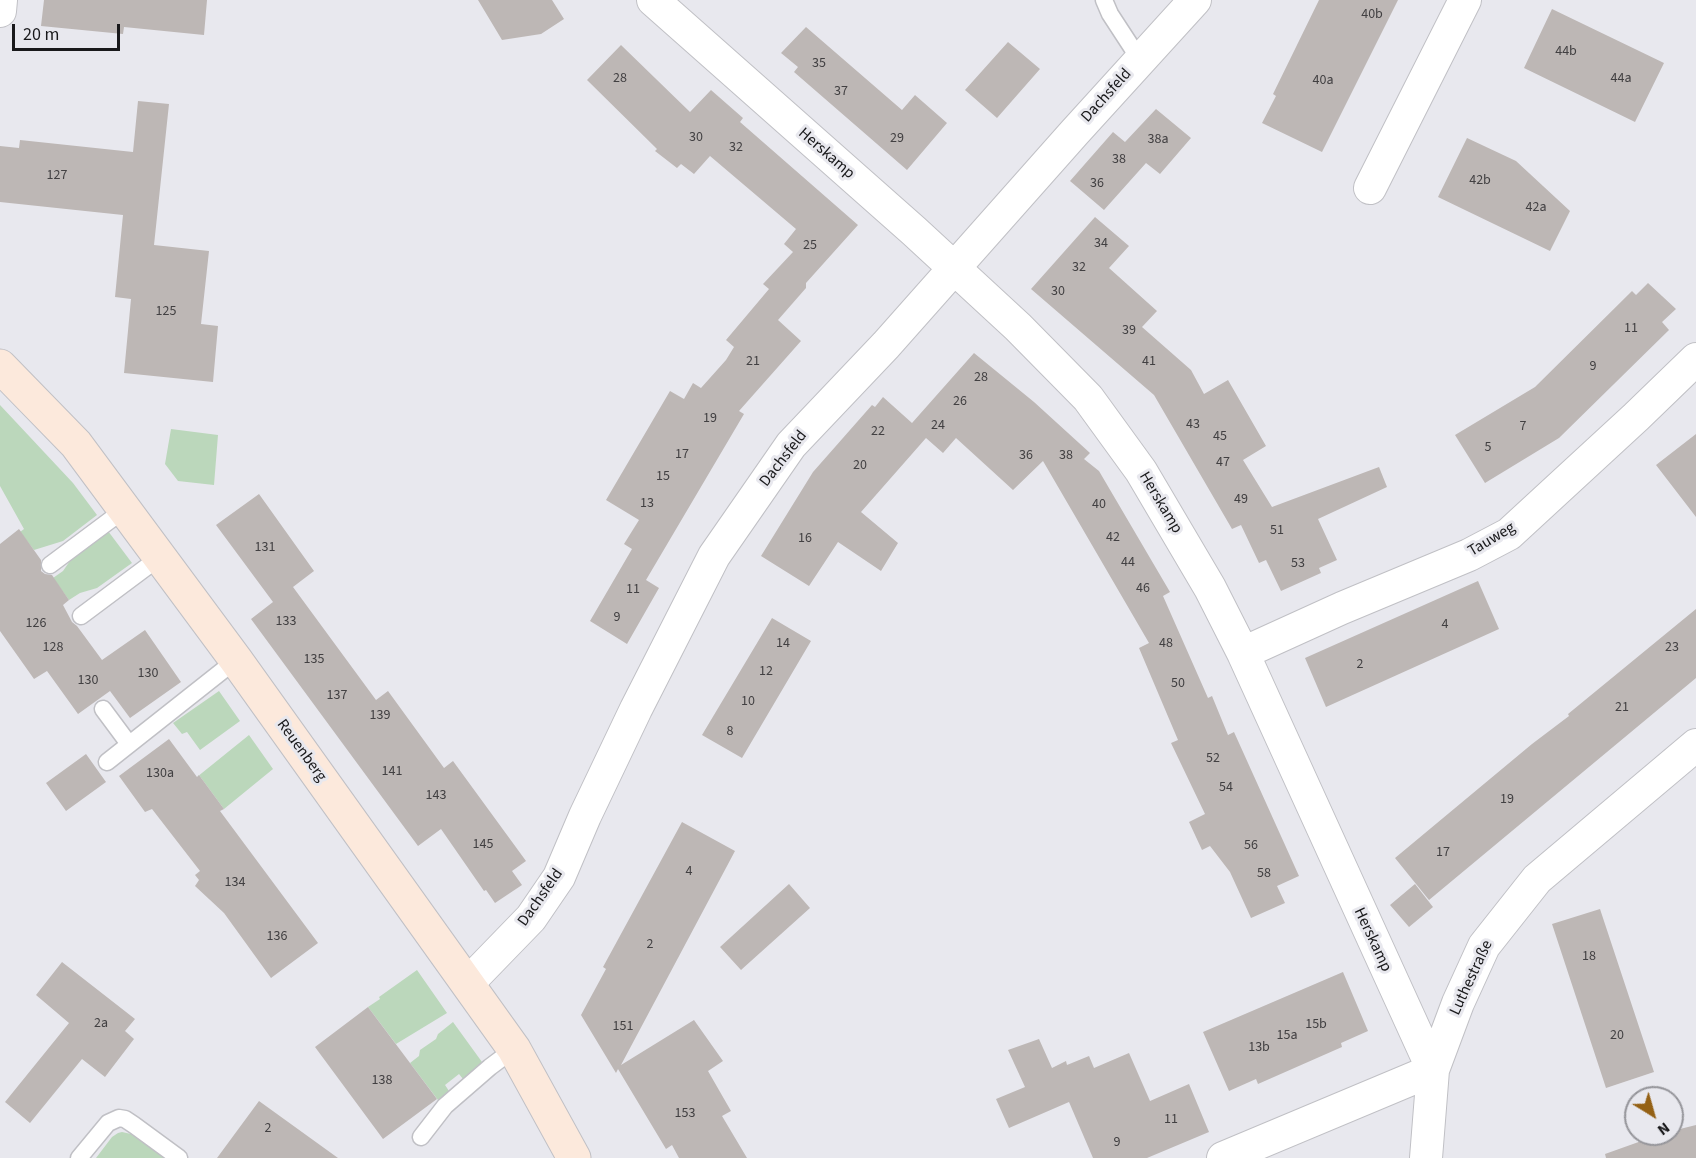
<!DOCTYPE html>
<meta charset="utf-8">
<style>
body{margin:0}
#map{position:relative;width:1696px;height:1158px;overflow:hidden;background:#e8e8ee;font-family:"Source Sans 3",sans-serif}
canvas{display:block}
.north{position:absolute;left:1624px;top:1086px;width:60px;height:60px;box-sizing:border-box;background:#e8e8ee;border:2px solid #95959a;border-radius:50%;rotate:143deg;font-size:16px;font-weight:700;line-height:24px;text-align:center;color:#19191b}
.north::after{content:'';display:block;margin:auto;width:21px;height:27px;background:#946115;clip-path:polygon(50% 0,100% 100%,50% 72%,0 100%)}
.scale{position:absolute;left:12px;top:24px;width:108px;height:27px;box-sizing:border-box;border:3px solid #19191b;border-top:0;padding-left:8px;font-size:18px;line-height:21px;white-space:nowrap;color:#19191b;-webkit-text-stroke:4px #e8e8ee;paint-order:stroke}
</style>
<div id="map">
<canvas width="1696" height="1158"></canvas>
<div class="north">N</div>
<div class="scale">20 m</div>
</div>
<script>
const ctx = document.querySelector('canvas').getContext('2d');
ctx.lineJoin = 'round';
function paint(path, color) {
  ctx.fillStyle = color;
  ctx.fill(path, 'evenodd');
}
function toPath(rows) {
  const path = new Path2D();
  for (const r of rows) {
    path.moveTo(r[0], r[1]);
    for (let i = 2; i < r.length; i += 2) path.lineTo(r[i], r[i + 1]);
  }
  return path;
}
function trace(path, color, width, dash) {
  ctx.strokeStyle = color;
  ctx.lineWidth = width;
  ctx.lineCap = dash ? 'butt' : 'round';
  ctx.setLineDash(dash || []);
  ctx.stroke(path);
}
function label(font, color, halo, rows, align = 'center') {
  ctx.font = font + ' "Source Sans 3",sans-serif';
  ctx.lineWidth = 6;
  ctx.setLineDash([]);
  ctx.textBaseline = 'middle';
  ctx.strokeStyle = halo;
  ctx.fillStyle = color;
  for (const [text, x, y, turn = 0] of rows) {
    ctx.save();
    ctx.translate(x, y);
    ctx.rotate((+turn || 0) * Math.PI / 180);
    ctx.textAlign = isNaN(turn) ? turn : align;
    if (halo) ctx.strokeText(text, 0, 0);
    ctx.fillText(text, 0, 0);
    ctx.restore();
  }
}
const green = toPath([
 [0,405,73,483,97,515,63,541,34,550,20,532,24,529,0,486],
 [171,429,218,435,214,485,178,481,165,464],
 [108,531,132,563,97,588,80,593,69,600,53,578,63,571,72,558],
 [219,691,240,721,200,750,187,732,182,734,173,723],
 [249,735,273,769,224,809,199,775,197,777],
 [417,970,447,1013,396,1044,368,1007,380,999,379,997],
 [453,1022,482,1062,463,1079,459,1074,445,1085,449,1091,438,1100,410,1063,419,1056,420,1050,436,1039,438,1034],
 [122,1132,131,1134,165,1158,96,1158,112,1137,118,1133]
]);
const building = toPath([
 [44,0,207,0,204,35,124,27,123,34,41,26],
 [478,0,552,0,564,19,541,34,502,40],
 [1319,0,1398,0,1322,152,1262,123,1276,96,1273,94],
 [1552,9,1664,63,1635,122,1524,68],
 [806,27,902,110,915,95,947,123,907,170,794,72,798,67,781,53],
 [1008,42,1040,69,997,118,965,90],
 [621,45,690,112,711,90,743,118,740,122,858,225,806,283,806,288,778,320,801,341,739,411,744,414,646,580,659,588,627,644,590,621,632,549,624,544,639,520,606,500,670,391,684,399,693,383,701,388,726,360,734,347,726,340,769,289,763,284,793,252,784,244,796,229,710,156,694,174,681,164,677,168,655,151,657,149,587,80],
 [138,101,169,104,154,245,209,251,201,324,218,326,213,382,124,373,131,299,115,297,123,215,0,202,0,146,19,148,20,140,133,152],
 [1156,109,1191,138,1160,174,1146,163,1104,210,1070,181,1113,132,1125,142],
 [1467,138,1516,161,1570,211,1550,251,1438,197],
 [1095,217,1129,246,1109,268,1157,311,1142,327,1191,370,1204,394,1228,380,1266,446,1243,460,1272,507,1379,467,1387,487,1318,519,1337,560,1319,568,1321,573,1281,591,1266,560,1259,563,1241,525,1232,529,1154,395,1031,289],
 [1648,283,1676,309,1662,322,1669,330,1559,438,1485,483,1455,435,1535,387,1632,291,1636,295],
 [974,353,1034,402,1090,453,1084,459,1099,471,1170,592,1163,596,1208,698,1212,696,1228,735,1234,732,1299,876,1277,886,1285,903,1251,918,1230,872,1210,846,1202,850,1189,822,1205,814,1171,743,1178,740,1139,648,1149,643,1043,461,1013,490,956,438,943,453,926,438,861,512,898,543,881,571,838,542,809,586,761,556,813,472,872,405,875,407,883,397,912,423],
 [1696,434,1696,517,1656,465],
 [259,494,314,571,293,587,376,700,388,691,444,768,453,761,526,861,512,871,522,885,495,903,486,890,484,891,441,829,418,846,251,619,273,602,216,525],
 [19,529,41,560,41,571,45,574,52,575,69,600,63,605,72,622,77,626,102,660,145,630,181,682,130,718,110,691,78,714,47,671,34,679,0,631,0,544],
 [1478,581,1499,629,1326,707,1305,658],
 [1696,609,1696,678,1429,900,1395,858,1532,744,1569,716,1568,714],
 [772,618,811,641,742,758,702,735],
 [169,739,197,777,199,775,224,809,220,811,318,943,271,978,224,913,195,886,199,880,195,875,200,871,152,809,145,812,119,776],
 [86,754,106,782,66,811,46,783],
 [682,822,735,851,621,1065,694,1020,723,1061,708,1071,731,1111,722,1116,747,1158,679,1158,672,1145,666,1149,618,1069,616,1073,581,1015,606,969,603,967],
 [789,884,810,908,741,970,720,947],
 [1415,884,1433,907,1409,927,1390,905],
 [1600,909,1654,1072,1606,1088,1552,924],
 [62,962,135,1019,125,1031,134,1039,105,1077,82,1059,30,1123,5,1102,69,1023,36,995],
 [1343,972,1368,1031,1341,1043,1342,1047,1258,1084,1256,1079,1229,1091,1203,1032],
 [368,1007,437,1099,383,1139,315,1047],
 [1039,1039,1052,1068,1066,1061,1067,1065,1089,1056,1094,1068,1129,1053,1150,1101,1189,1084,1209,1132,1147,1158,1093,1158,1069,1102,1009,1128,996,1099,1025,1087,1008,1050],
 [259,1101,338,1158,217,1158],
 [1696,1125,1696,1158,1606,1158,1605,1154,1661,1134,1672,1134,1672,1131]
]);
const service = toPath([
 [1104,0,1110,14,1140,60],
 [50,565,125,509],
 [81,616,160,557],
 [103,709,129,744],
 [107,762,236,660],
 [421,1137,445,1106,490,1067,514,1049],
 [79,1158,108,1123,119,1118,125,1119,134,1125,179,1158]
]);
const minor = toPath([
 [653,0,914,231,1018,327,1088,398,1141,471,1210,588,1243,653,1433,1070,1426,1158],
 [0,11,1,0],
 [1370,188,1465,0],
 [1243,653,1342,608,1469,555,1509,534,1636,417,1696,359],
 [468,983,531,918,559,877,585,816,636,709,714,556,791,445,886,345,1074,133,1195,0],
 [1223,1158,1433,1070,1458,1003,1484,946,1537,879,1696,745]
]);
const secondary = toPath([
 [0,366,76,444,236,660,514,1049,574,1158]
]);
const numberNames = [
 ["40b",1372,15],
 ["44b",1566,52],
 ["35",819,64],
 ["28",620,79],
 ["44a",1621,79],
 ["40a",1323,81],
 ["37",841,92],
 ["30",696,138],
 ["29",897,139],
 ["38a",1158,140],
 ["32",736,148],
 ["38",1119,160],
 ["127",57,176],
 ["42b",1480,181],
 ["36",1097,184],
 ["42a",1536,208],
 ["34",1101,244],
 ["25",810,246],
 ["32",1079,268],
 ["30",1058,292],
 ["125",166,312],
 ["11",1631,329],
 ["39",1129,331],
 ["21",753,362],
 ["41",1149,362],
 ["9",1593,367],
 ["28",981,378],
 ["26",960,402],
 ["19",710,419],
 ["43",1193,425],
 ["24",938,426],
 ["7",1523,427],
 ["22",878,432],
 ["45",1220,437],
 ["5",1488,448],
 ["17",682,455],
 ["36",1026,456],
 ["38",1066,456],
 ["47",1223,463],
 ["20",860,466],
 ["15",663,477],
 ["49",1241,500],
 ["13",647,504],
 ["40",1099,505],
 ["51",1277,531],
 ["42",1113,538],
 ["16",805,539],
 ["131",265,548],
 ["44",1128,563],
 ["53",1298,564],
 ["46",1143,589],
 ["11",633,590],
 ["9",617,618],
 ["133",286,622],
 ["126",36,624],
 ["4",1445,625],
 ["14",783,644],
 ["48",1166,644],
 ["128",53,648],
 ["23",1672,648],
 ["135",314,660],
 ["2",1360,665],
 ["12",766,672],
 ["130",148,674],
 ["130",88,681],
 ["50",1178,684],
 ["137",337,696],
 ["10",748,702],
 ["21",1622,708],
 ["139",380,716],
 ["8",730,732],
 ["52",1213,759],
 ["141",392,772],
 ["130a",160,774],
 ["54",1226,788],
 ["143",436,796],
 ["19",1507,800],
 ["145",483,845],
 ["56",1251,846],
 ["17",1443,853],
 ["4",689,872],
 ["58",1264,874],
 ["134",235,883],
 ["136",277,937],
 ["2",650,945],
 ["18",1589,957],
 ["2a",101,1024],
 ["15b",1316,1025],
 ["151",623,1027],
 ["15a",1287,1036],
 ["20",1617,1036],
 ["13b",1259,1048],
 ["138",382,1081],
 ["153",685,1114],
 ["11",1171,1120],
 ["2",268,1129],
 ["9",1117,1143]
];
const streetNames = [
 ["Dachsfeld",1107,96,-48],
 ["Herskamp",826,154,41],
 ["Dachsfeld",784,459,-52],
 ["Herskamp",1160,503,59],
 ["Tauweg",1492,540,-31],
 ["Reuenberg",301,751,54],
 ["Dachsfeld",541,898,-55],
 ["Herskamp",1372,940,65],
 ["Luthestraße",1472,978,-65]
];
paint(green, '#bbd7bb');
paint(building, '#bdb7b5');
trace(service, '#c0c0c5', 19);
trace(minor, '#c0c0c5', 34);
trace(secondary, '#c0c0c5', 35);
trace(service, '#fff', 16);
trace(minor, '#fff', 32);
trace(secondary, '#fce9dc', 33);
label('14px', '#424042', null, numberNames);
label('16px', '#19191b', '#e8e8ee', streetNames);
</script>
